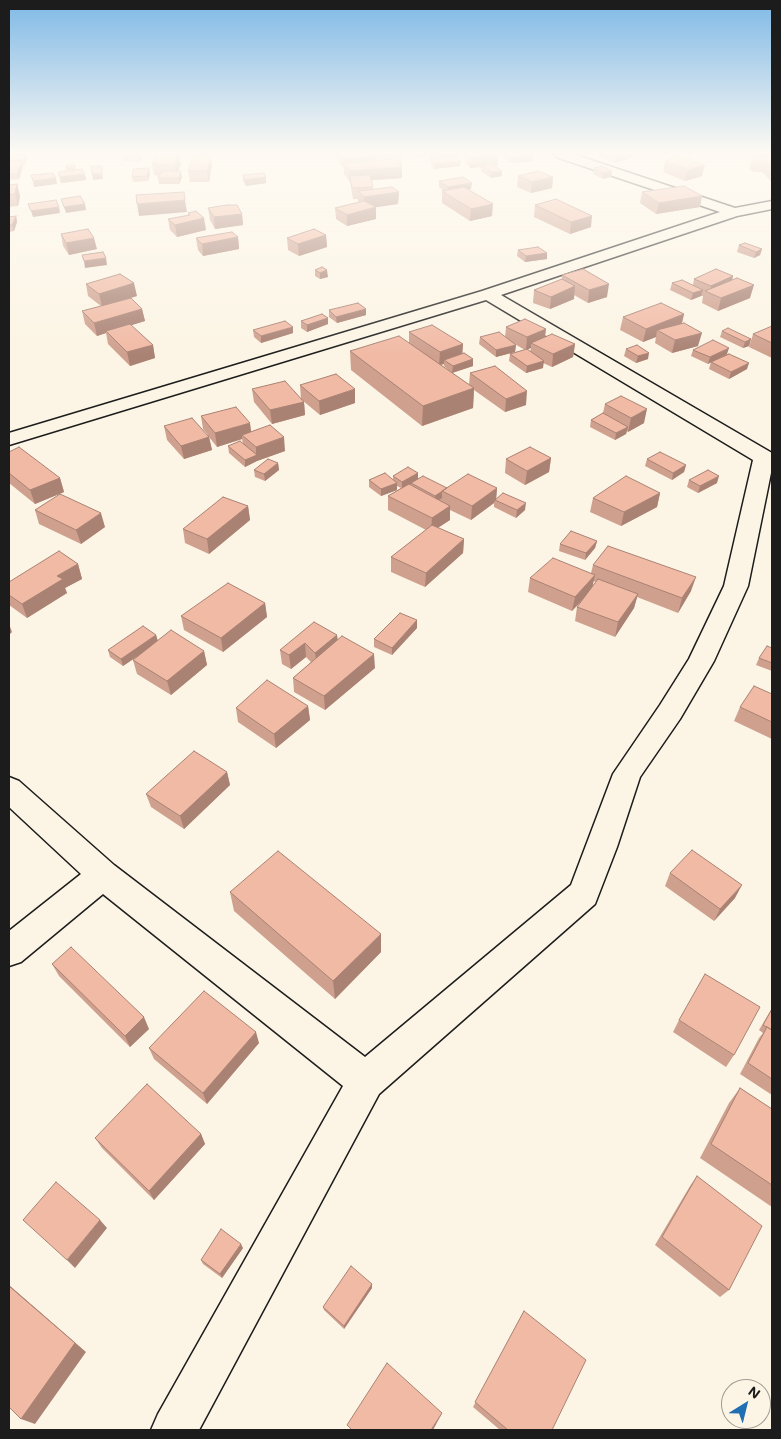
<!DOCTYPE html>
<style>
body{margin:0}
#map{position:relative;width:781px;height:1439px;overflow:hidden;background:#fcf5e5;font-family:Mali,sans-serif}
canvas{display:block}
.frame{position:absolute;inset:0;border:10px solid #1c1c1c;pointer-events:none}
.north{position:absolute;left:721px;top:1379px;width:50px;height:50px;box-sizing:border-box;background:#fcf5e5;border:1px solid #a29e95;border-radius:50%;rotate:36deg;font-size:14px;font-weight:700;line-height:20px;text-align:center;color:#1c1c1c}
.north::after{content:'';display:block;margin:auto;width:18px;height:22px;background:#1f6fb2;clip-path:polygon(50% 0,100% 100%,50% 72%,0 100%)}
</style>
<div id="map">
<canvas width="781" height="1439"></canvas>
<div class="frame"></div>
<div class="north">N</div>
</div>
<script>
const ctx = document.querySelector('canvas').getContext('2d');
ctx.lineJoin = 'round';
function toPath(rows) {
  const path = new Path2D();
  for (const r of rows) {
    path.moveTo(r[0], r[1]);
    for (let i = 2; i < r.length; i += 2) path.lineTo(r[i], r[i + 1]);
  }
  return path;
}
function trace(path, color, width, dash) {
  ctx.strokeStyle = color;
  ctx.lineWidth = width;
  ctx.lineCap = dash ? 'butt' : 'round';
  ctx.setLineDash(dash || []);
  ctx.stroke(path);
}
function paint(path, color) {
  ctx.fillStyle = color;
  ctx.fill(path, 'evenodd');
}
const street = toPath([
 [554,154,573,154,735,208,772,201,772,209,737,216,501,295,772,453,772,468,748,586,714,661,680,719,640,777,617,847,595,904,379,1094,199,1430,151,1430,158,1414,343,1086,103,894,21,962,9,966,9,931,81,874,9,807,9,777,19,781,114,865,365,1057,571,885,613,774,660,705,689,659,724,586,753,460,486,300,9,445,9,433,482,291,720,212,556,157,554,154]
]);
const wall = toPath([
 [9,154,22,154,21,155,27,160,23,166,19,179,9,180],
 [124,154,141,154,142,158,140,162,124,161,123,156],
 [337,154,402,154,402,178,371,180,373,189,399,192,398,204,376,207,376,219,347,226,336,219,335,208,358,202,358,199,353,199,350,182,344,174,344,169,337,159],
 [414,154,426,154,426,156,416,157],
 [426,154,458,154,459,158,461,161,460,166,434,169,431,164,431,162],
 [465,154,498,154,498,165,495,166,502,176,491,178,481,171,481,167,470,168,465,161],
 [503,154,532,154,533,161,511,163,503,158],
 [596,154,632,154,631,158,615,163,596,155],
 [743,154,772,154,772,181,771,181,762,172,754,172,749,169,752,158,753,158],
 [665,161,702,176,685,181,663,172],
 [152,164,181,164,178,171,182,177,179,184,159,184,158,178,159,176,154,175],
 [75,165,76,170,85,174,86,180,61,183,58,172,66,171,66,168],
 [212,165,209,182,190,182,188,171],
 [594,168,612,171,611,177,603,179,593,174],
 [150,174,148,181,133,182,132,177],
 [243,175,266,177,266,183,246,186,243,181],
 [518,176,553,177,552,188,531,193,517,187],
 [439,181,471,189,469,189,492,216,470,221,442,203,442,191,444,191,439,187],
 [17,184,20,196,18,206,9,207,9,185],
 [642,192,700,207,656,214,640,203],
 [535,205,591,227,570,234,534,217],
 [208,208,242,214,243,225,215,229,210,220],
 [188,213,206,230,177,237,170,230,168,219,188,215],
 [16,216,17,222,14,231,9,232,9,217],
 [61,234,97,249,69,255,63,246],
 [326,235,327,247,299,256,288,250,287,238],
 [238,237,239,249,203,256,198,250,196,238],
 [739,245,762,249,760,255,754,258,737,252],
 [518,250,547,253,547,259,525,262,517,256],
 [315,270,328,277,320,279,315,276],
 [562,275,607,297,588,303,574,295,574,299,550,309,533,303,534,290,562,279],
 [733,276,732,280,750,298,718,311,702,303,703,296,701,296,691,300,670,290,672,283,693,285,694,279],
 [86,284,137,296,117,302,142,309,145,321,131,325,153,345,155,358,130,366,108,344,106,333,97,336,85,324,82,311,101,306,88,296],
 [329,310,366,315,337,323,329,317],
 [684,314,682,323,698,346,672,353,655,343,656,337,643,342,620,330,623,317],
 [328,318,328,324,307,332,301,328,301,321],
 [772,326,772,358,749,347,753,334],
 [506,327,546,329,545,337,575,344,573,357,552,367,543,363,543,368,526,373,509,361,510,354,525,350,513,343,516,345,515,352,496,357,479,344,480,337,505,337],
 [531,348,530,352,527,349],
 [253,330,293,333,261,343,254,337],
 [722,331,751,339,749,346,743,348,720,337],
 [409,332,463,344,462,354,473,366,452,373,444,366,444,364,441,365,469,385,470,373,526,405,505,412,474,390,473,408,422,426,351,370,350,351,409,343],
 [626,349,648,359,636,363,624,356],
 [693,350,728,354,747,369,729,379,709,369,711,362,708,364,691,356],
 [300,385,355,403,320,415,302,400,304,402,305,415,272,424,254,402,252,389,301,399],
 [605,404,644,423,628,432,627,431,626,434,615,440,590,427,591,420,603,413],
 [201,416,251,432,285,451,257,461,245,467,229,453,228,446,243,444,242,439,217,447,209,437,212,450,184,459,167,440,164,426,208,435,203,429],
 [9,452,60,478,64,492,35,504,9,483],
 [551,458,549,472,525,485,505,473,506,459],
 [647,459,686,465,684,472,672,480,645,466],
 [278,463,279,470,265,481,255,477,254,470],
 [418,473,418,479,447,488,497,488,496,499,525,510,516,518,494,507,494,503,471,520,450,510,450,520,438,528,464,539,463,553,425,587,391,572,391,557,426,530,388,510,388,496,401,488,397,486,397,490,381,496,369,487,369,480,393,480,393,476],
 [689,480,717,483,698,493,687,487],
 [660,493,657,507,621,526,590,512,593,498],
 [248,506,250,520,209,554,185,543,183,529],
 [35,510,105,527,81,544,39,524],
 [597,541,595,548,585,560,559,551,560,544],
 [78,564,82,579,65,588,67,593,27,618,9,605,9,582],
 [593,565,691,591,678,613,637,597,634,608,615,637,575,621,577,607,584,598,572,611,528,592,530,578,591,573],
 [593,581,596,582,592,587],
 [265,603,267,617,223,652,184,630,181,616],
 [417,620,417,628,392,655,374,647,374,639],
 [156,635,158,641,204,651,207,665,171,695,137,674,133,660,144,652,123,666,110,657,108,650],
 [337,635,338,640,375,668,325,710,294,692,293,678,311,662,306,657,291,669,282,664,280,650],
 [772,648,772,671,756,665,759,658],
 [772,694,772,739,734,721,740,707],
 [308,706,310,720,276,748,238,722,236,708],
 [227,772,230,785,184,829,151,807,146,794],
 [670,873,735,898,714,921,665,886],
 [230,892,381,952,335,999,234,911],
 [52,964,149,1029,130,1047,59,976],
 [772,1008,772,1095,740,1074,759,1038,763,1033,759,1030],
 [679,1020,734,1055,726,1067,673,1032],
 [259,1043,207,1104,154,1059,149,1048],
 [740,1088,772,1109,772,1207,700,1158,729,1103],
 [201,1134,205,1144,154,1200,102,1148,95,1138],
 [697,1176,729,1290,720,1297,655,1245,690,1186],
 [243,1248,222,1278,203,1264,201,1260],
 [372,1284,372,1288,344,1329,324,1310,323,1307],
 [524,1311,552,1430,500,1430,473,1407]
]);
const shadedWall = toPath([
 [140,154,141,154,142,158,140,162,139,156],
 [179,154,181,164,176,176,174,165],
 [616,154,632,154,631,158,615,163],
 [26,155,27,160,24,166,22,160],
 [211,155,212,165,209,182,207,171],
 [441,155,441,161,431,159,431,156],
 [498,155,498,165,483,167,481,166,481,167,470,168,471,157],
 [533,155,533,161,511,163,511,158],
 [377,156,377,167,345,165,345,159],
 [22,161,23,167,19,179,17,174],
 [461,161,460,166,434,169,435,163],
 [705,165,702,176,685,181,688,170],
 [102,166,103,179,93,180,92,174],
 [402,167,402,178,351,182,350,176,350,182,349,171],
 [149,168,150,174,148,181,147,176],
 [181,171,182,177,179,184,179,178],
 [502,171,502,176,491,178,492,172],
 [612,171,611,177,603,179,603,173],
 [85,174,86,180,61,183,60,177],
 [266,177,266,183,246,186,245,180],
 [553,177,552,188,531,193,532,182],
 [56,178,57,184,34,187,33,181],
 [472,183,471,189,447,193,448,187],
 [17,184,20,196,18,206,15,194],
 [399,192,398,204,364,209,364,197],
 [702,196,700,207,656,214,659,203],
 [185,200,187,212,139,216,137,204],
 [85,204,86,210,66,213,64,207],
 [493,204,492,216,470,221,471,209],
 [59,207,60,213,33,217,31,211],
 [376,207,376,219,347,226,347,215],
 [242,214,243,225,215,229,214,217],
 [16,216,17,222,14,231,12,225],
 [592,216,591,227,570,234,571,222],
 [204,218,206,230,177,237,175,225],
 [326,235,327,247,299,256,298,244],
 [238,237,239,249,203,256,202,244],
 [94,238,97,249,69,255,66,243],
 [762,249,760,255,754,258,756,252],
 [547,253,547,259,525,262,526,256],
 [106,258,107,265,85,268,84,261],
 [327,270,328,277,320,279,320,273],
 [733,276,730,289,710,293,711,286],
 [134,283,137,296,102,306,99,294],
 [609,284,607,297,588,303,589,290],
 [754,285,750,298,718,311,721,298],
 [575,286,574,299,550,309,551,297],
 [703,290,701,296,691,300,693,293],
 [142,309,145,321,107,333,106,331,106,333,97,336,94,323],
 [366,309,366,315,337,323,336,317],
 [684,314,681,327,657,330,656,337,643,342,646,329],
 [328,318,328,324,307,332,307,325],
 [293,327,293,333,261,343,261,336],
 [546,329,544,341,531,343,531,348,526,350,527,337],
 [702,333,698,346,672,353,675,340],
 [751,339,749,346,743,348,745,342],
 [463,344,462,357,444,360,444,364,439,365,440,352],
 [575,344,573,357,552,367,553,354],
 [153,345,155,358,130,366,127,352],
 [516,345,515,352,496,357,496,350],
 [729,348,727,354,708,364,710,357],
 [649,353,648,359,636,363,638,356],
 [473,359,473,366,452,373,453,366],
 [544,361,543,368,526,373,527,366],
 [749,363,747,369,729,379,731,372],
 [474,388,473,408,422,426,423,406],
 [355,389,355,403,320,415,319,401],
 [527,391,526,405,505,412,506,399],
 [304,402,305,415,272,424,270,410],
 [647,409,644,423,628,432,631,418],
 [250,423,252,437,242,435,242,439,217,447,215,433],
 [628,427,626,434,615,440,616,433],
 [209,437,212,450,184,459,181,446],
 [284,437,285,451,257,461,245,467,245,460,256,455,256,447],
 [551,458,549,472,525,485,527,471],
 [278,463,279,470,265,481,264,474],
 [686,465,684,472,672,480,673,473],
 [418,473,418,480,402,489,402,482],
 [719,476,717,483,698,493,700,486],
 [60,478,64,492,35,504,30,490],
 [397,483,397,490,381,496,381,489],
 [447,488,442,491,442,498,434,503,435,496],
 [497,488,496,501,495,500,494,503,471,520,472,506],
 [660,493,657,507,621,526,624,512],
 [526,503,525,510,516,518,517,510],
 [248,506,250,520,209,554,207,539],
 [450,506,450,520,431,532,432,518],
 [101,513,105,527,81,544,76,530],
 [464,539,463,553,425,587,426,573],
 [597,541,595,548,585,560,586,553],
 [78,564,82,579,65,588,67,593,27,618,22,604,57,576],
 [595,575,592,589,572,611,575,597],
 [696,577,691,591,678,613,682,598],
 [638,594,634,608,615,637,618,622],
 [265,603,267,617,223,652,221,638],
 [417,620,417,628,392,655,392,648],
 [9,624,12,632,9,635],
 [156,635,158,642,123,666,121,659],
 [337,635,338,649,317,667,315,653],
 [305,643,306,657,291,669,289,655],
 [204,651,207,665,171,695,167,681],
 [374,654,375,668,325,710,324,696],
 [308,706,310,720,276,748,274,734],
 [227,772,230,785,184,829,180,816],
 [742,885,735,898,714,921,720,909],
 [381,934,381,952,335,999,333,981],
 [144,1017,149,1029,130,1047,125,1036],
 [256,1032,259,1043,207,1104,203,1093],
 [201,1134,205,1144,154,1200,149,1191],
 [100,1220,107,1228,75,1268,67,1260],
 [241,1244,243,1248,222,1278,220,1274],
 [372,1284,372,1288,344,1329,344,1326],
 [9,1285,86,1352,35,1424,21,1419],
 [442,1413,440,1417,433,1430,431,1430]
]);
const building = toPath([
 [124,154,140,154,139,156,123,156,124,154],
 [157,154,179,154,174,165,152,164,157,154],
 [341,154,376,154,377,156,345,159,341,154],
 [381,154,402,154,402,155,382,156,381,154],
 [430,154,440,154,441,155,431,156,430,154],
 [443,154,458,154,459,155,444,156,443,154],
 [468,154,498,154,498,155,471,157,468,154],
 [506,154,532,154,533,155,511,158,506,154],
 [760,154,772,154,766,156,760,154],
 [9,155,26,155,22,160,9,160,9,155],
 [193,155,211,155,207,171,188,171,193,155],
 [457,156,461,161,435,163,431,159,457,156],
 [678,156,705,165,688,170,665,161,678,156],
 [772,157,772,168,765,161,757,161,752,158,772,157],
 [396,159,402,167,349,171,344,163,396,159],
 [22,161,17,174,9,174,9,162,22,161],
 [492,164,502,171,492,172,481,166,492,164],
 [67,165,75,165,74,168,66,168,67,165],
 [91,166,102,166,102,174,92,174,91,166],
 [602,166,612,171,603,173,594,168,602,166],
 [149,168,147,176,132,177,133,169,149,168],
 [82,169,85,174,60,177,58,172,82,169],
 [162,171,181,171,179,178,158,178,162,171],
 [538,171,553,177,532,182,518,176,538,171],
 [53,173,56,178,33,181,31,175,53,173],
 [264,173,266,177,245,180,243,175,264,173],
 [370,175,373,187,352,188,350,176,370,175],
 [463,177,472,183,448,187,439,181,463,177],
 [17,184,15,194,9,195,9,185,17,184],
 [684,186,702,196,659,203,642,192,684,186],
 [392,187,399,192,364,197,358,191,392,187],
 [464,187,493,204,471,209,442,191,464,187],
 [184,192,185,200,137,204,136,195,184,192],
 [80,196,85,204,64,207,61,199,80,196],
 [556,199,592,216,571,222,535,205,556,199],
 [56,200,59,207,31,211,28,204,56,200],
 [364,201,376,207,347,215,335,208,364,201],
 [227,205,237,205,242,214,214,217,208,208,227,205],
 [196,211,204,218,175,225,168,219,190,215,188,213,196,211],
 [16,216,12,225,9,225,9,217,16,216],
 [88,229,94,238,66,243,61,234,88,229],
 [314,229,326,235,298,244,287,238,314,229],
 [232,232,238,237,202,244,196,238,232,232],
 [745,243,762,249,756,252,739,245,745,243],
 [538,247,547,253,526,256,518,250,538,247],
 [103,252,106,258,84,261,82,255,103,252],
 [322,267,327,270,320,273,315,270,322,267],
 [583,269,609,284,589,290,562,275,583,269],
 [716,269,733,276,711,286,694,279,716,269],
 [120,274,134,283,99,294,86,284,120,274],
 [737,278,754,285,721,298,705,291,737,278],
 [562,279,575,286,551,297,534,290,562,279],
 [682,280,703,290,693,293,672,283,682,280],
 [131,298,142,309,94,323,82,311,131,298],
 [358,303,366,309,336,317,329,310,358,303],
 [661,303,684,314,646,329,623,317,661,303],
 [322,314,328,318,307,325,301,321,322,314],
 [525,319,546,329,527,337,506,327,525,319],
 [285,321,293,327,261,336,253,330,285,321],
 [684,323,702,333,675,340,657,330,684,323],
 [130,324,153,345,127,352,106,331,130,324],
 [432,325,463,344,440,352,409,332,432,325],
 [772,326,772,343,753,334,772,326],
 [728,328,751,339,745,342,722,331,728,328],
 [499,332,516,345,496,350,480,337,499,332],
 [552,334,575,344,553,354,531,343,552,334],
 [399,336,474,388,423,406,350,351,399,336],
 [713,340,729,348,710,357,693,350,713,340],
 [637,345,649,353,638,356,626,349,637,345],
 [527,349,544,361,527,366,510,354,527,349],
 [464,353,473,359,453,366,444,360,464,353],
 [729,354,749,363,731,372,711,362,729,354],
 [495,366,527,391,506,399,470,373,495,366],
 [336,374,355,389,319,401,300,385,336,374],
 [285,381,304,402,270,410,252,389,285,381],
 [621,396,647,409,631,418,605,404,621,396],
 [236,407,250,423,215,433,201,416,236,407],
 [603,413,628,427,616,433,591,420,603,413],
 [192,418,209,437,181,446,164,426,192,418],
 [270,425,284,437,256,447,242,435,270,425],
 [240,441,257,455,245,460,228,446,240,441],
 [19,447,60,478,30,490,9,473,9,452,19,447],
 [530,447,551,458,527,471,506,459,530,447],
 [660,452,686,465,673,473,647,459,660,452],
 [268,459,278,463,264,474,254,470,268,459],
 [408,467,418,473,402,482,393,476,408,467],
 [708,470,719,476,700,486,689,480,708,470],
 [385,473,397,483,381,489,369,480,385,473],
 [468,474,497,488,472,506,442,491,468,474],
 [423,476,447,488,435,496,411,483,423,476],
 [626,476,660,493,624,512,593,498,626,476],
 [409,484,450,506,432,518,388,496,409,484],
 [503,493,526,503,517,510,495,500,503,493],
 [60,494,101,513,76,530,35,510,60,494],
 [223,497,248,506,207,539,183,529,223,497],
 [432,525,464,539,426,573,391,557,432,525],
 [571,531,597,541,586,553,560,544,571,531],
 [608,546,696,577,682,598,593,565,608,546],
 [59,551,78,564,57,576,63,579,22,604,9,595,9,582,59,551],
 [553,558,595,575,575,597,530,578,553,558],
 [598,579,638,594,618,622,577,607,598,579],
 [228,583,265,603,221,638,181,616,228,583],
 [400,613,417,620,392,648,374,639,400,613],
 [314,622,337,635,315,653,305,643,289,655,280,650,314,622],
 [143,626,156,635,121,659,108,650,143,626],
 [171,630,204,651,167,681,133,660,171,630],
 [342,636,374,654,324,696,293,678,342,636],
 [767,646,772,648,772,663,759,658,767,646],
 [267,680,308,706,274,734,236,708,267,680],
 [754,686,772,694,772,722,740,707,754,686],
 [194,751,227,772,180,816,146,794,194,751],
 [692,850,742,885,720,909,670,873,692,850],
 [278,851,381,934,333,981,230,892,278,851],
 [71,947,144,1017,125,1036,52,964,71,947],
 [705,974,760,1007,734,1055,679,1020,705,974],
 [204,991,256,1032,203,1093,149,1048,204,991],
 [772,1009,772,1030,763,1025,772,1009],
 [767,1027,772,1030,772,1079,748,1063,767,1027],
 [147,1084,201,1134,149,1191,95,1138,147,1084],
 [740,1088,772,1109,772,1185,711,1144,740,1088],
 [697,1176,762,1226,729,1290,662,1237,697,1176],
 [56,1182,100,1220,67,1260,23,1220,56,1182],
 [221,1229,241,1244,220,1274,201,1260,221,1229],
 [351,1266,372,1284,344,1326,323,1307,351,1266],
 [9,1286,75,1343,21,1419,9,1407,9,1286],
 [524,1311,586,1360,552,1430,508,1430,475,1402,524,1311],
 [387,1363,442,1413,431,1430,352,1430,347,1425,387,1363]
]);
trace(street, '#1c1c1c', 3);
paint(street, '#fcf5e5');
paint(wall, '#cfa08e');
paint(shadedWall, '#a98274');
paint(building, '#f1baa5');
trace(building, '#a98274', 1);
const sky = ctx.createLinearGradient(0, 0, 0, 355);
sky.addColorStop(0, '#7fb9e6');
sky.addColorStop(0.43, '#fefaf3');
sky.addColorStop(1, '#fefaf300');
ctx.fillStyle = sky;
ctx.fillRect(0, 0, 781, 355);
</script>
